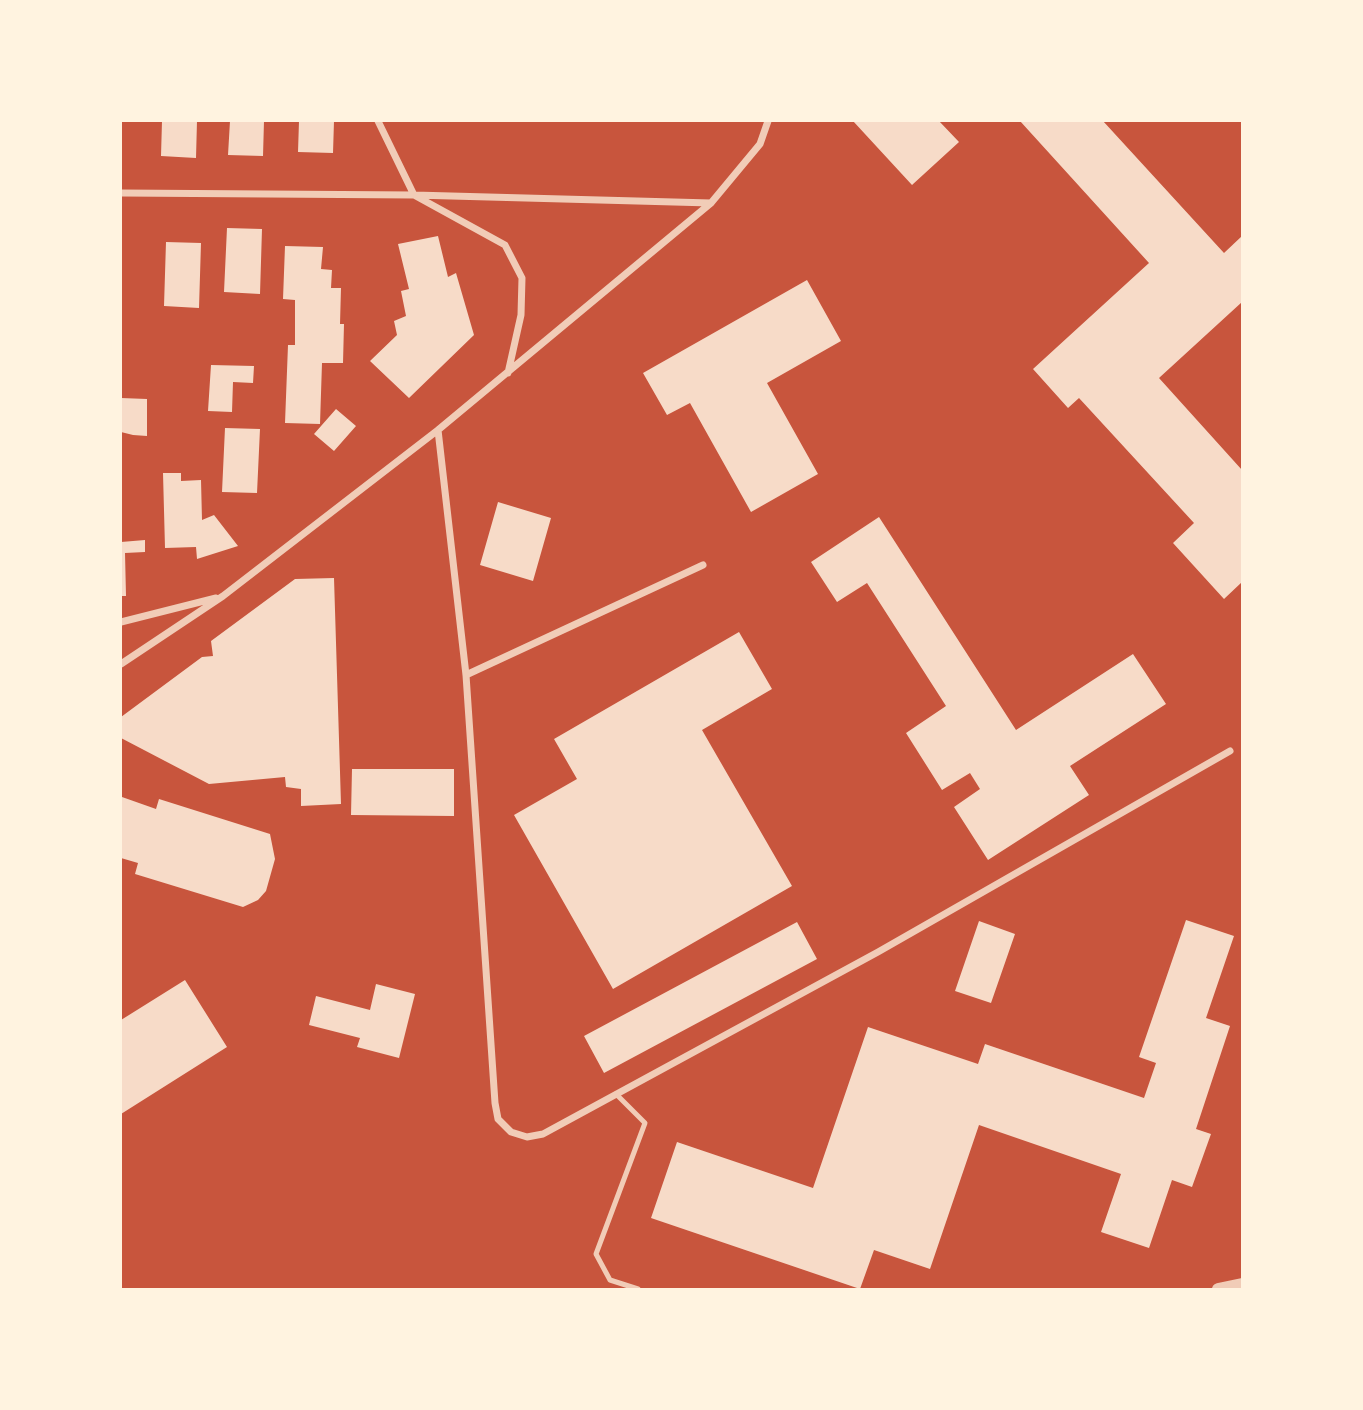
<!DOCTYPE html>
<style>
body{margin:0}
#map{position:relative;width:1363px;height:1410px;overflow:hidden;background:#c8553d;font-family:"PT Sans Narrow",sans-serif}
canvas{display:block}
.frame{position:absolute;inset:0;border:122px solid #fff3e0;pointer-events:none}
</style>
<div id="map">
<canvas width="1363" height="1410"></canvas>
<div class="frame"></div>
</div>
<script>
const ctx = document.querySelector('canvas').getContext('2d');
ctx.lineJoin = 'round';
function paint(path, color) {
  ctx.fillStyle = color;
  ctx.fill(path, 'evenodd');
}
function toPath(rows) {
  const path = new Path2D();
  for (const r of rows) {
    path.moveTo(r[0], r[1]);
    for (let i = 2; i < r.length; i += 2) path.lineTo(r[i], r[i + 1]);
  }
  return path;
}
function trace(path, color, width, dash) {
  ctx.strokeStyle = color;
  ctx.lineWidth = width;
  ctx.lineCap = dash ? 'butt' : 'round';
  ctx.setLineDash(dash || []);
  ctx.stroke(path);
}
const building = toPath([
 [162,121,197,121,196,158,161,156],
 [230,121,264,121,263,156,228,155],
 [299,121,334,121,333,153,298,152],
 [853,121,939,121,959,142,912,185],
 [1020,121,1103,121,1224,253,1242,236,1242,302,1159,378,1242,470,1242,582,1224,599,1173,543,1194,523,1079,398,1068,408,1033,369,1149,263],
 [227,228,262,229,260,294,224,292],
 [438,236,448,277,456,273,474,335,409,398,370,361,397,335,394,321,406,316,401,291,409,289,398,244],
 [166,242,201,243,199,308,164,306],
 [285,246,323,247,321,269,332,270,331,288,341,288,340,324,344,324,343,363,322,363,320,424,285,423,288,345,295,345,295,300,283,299],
 [807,280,841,341,767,383,818,474,751,512,690,403,667,415,643,373],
 [211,365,254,366,253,383,233,382,232,412,208,411],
 [121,398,147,399,147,436,133,435,121,432],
 [336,409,356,426,334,451,314,434],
 [225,428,260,429,257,493,222,492],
 [163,473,181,473,181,481,201,480,202,520,214,515,238,546,197,559,196,547,165,548],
 [498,502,551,518,533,581,480,565],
 [879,517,1016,730,1133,654,1166,704,1070,766,1089,795,988,860,954,807,980,789,970,773,942,790,906,733,946,706,867,583,837,602,811,562],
 [145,540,145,552,125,553,126,596,121,596,121,542],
 [334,578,341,804,301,806,301,789,286,787,285,777,209,784,121,738,121,717,202,657,213,656,211,641,295,579],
 [739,632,772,689,702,730,792,886,613,989,514,815,577,779,554,739],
 [352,769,454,769,454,816,351,815],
 [122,797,156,809,159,799,270,834,275,859,266,891,258,900,243,907,135,874,138,863,121,858],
 [1186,920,1234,936,1206,1018,1230,1026,1196,1129,1211,1134,1192,1187,1172,1180,1149,1248,1101,1232,1121,1174,979,1125,930,1269,874,1250,860,1289,651,1218,677,1142,813,1188,868,1027,978,1064,985,1044,1144,1098,1156,1063,1139,1057],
 [979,921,1015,934,991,1003,955,991],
 [797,922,817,959,604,1073,584,1036],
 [185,980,227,1047,121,1114,121,1020],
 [376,984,415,994,399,1058,357,1047,360,1038,309,1025,316,996,370,1010]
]);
const service = toPath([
 [616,1094,645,1123,596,1254,610,1280,638,1289]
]);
const minor = toPath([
 [378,121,414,195,505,245,522,278,521,315,508,373],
 [121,193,414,195,711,203],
 [438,430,466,675,495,1103,498,1119,511,1132,527,1137,543,1134,878,952,1230,751],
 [121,622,216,598],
 [121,664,223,596,438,430,711,203,760,144,768,121],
 [466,675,703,565]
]);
const tertiary = toPath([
 [1218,1289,1242,1284]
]);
paint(building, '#f7dbc8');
trace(service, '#f1ccb7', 5);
trace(minor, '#f1ccb7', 7);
trace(tertiary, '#f1ccb7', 12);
</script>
